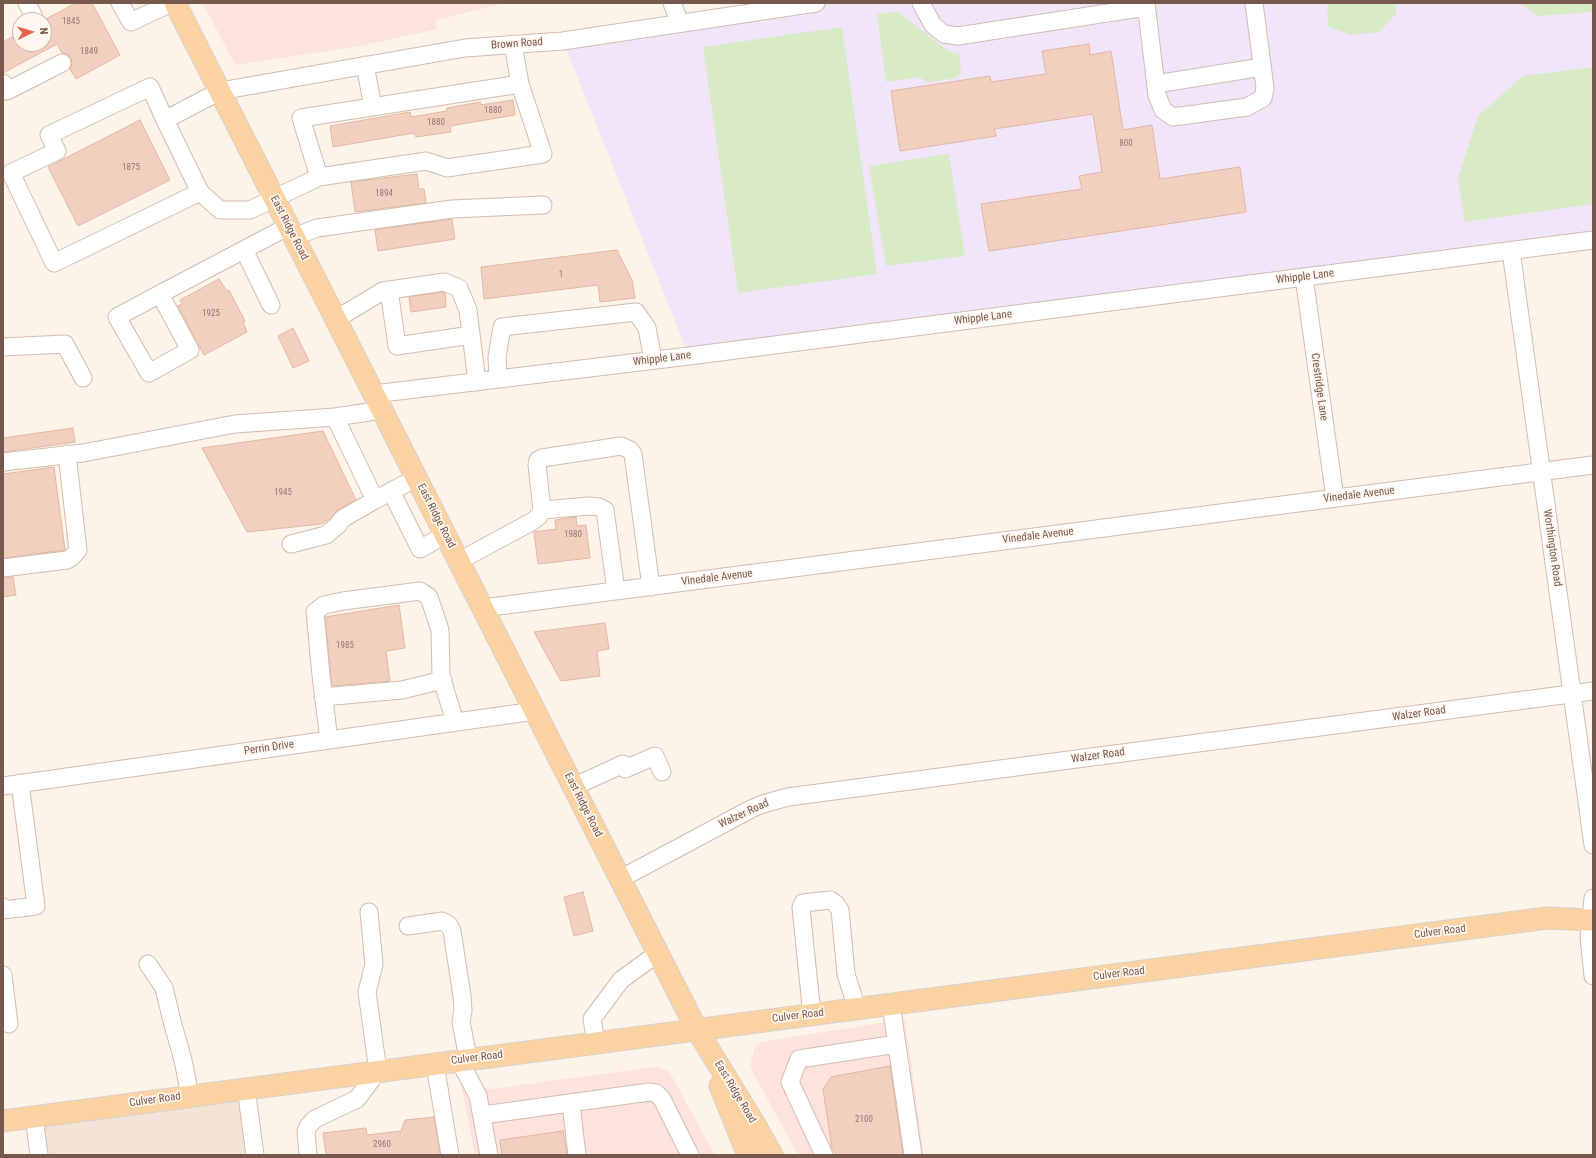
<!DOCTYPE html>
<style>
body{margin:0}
#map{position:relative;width:1596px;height:1158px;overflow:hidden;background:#fdf3e8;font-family:"Roboto Condensed",sans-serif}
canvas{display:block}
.frame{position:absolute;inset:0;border:4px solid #77584c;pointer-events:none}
.north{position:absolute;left:12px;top:12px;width:40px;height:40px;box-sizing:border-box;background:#fff7ef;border:1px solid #c9b7ae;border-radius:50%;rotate:85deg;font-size:11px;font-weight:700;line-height:16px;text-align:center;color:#77584c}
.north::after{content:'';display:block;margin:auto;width:14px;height:18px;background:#e6644e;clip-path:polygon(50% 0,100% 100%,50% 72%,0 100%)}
</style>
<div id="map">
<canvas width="1596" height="1158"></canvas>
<div class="frame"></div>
<div class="north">N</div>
</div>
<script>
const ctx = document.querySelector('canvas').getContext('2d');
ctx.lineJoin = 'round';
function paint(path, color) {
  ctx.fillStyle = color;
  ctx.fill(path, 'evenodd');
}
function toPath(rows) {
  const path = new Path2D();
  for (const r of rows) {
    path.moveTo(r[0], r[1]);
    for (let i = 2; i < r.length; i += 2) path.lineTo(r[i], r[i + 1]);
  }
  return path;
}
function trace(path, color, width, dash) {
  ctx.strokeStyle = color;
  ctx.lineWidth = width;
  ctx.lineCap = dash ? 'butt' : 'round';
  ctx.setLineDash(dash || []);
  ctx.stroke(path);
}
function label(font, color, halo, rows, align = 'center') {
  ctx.font = font + ' "Roboto Condensed",sans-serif';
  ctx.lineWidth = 3.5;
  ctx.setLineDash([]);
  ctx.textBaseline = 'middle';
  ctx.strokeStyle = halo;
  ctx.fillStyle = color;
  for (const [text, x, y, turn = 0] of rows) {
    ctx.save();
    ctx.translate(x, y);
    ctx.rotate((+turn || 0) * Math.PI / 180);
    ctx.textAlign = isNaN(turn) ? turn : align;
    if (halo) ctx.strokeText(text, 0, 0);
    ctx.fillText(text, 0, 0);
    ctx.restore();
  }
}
const residential = toPath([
 [246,1088,256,1155,39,1155,34,1117]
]);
const commercial = toPath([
 [203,3,506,3,436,20,437,29,360,46,235,65],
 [905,1019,924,1155,798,1155,750,1067,754,1049,761,1042],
 [655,1067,669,1071,715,1155,475,1155,461,1085,491,1089]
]);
const education = toPath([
 [806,3,1593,3,1593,241,689,356,563,41]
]);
const green = toPath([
 [1327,3,1396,3,1396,14,1379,32,1351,35,1328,27],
 [1520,3,1593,3,1593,12,1538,16],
 [898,12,949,52,959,53,961,72,956,78,926,83,920,77,886,82,877,14],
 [842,27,877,274,738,293,703,47],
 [1593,67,1593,204,1465,222,1458,179,1478,116,1523,76],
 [949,154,965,256,886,266,869,166]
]);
const building = toPath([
 [76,3,92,3,120,55,76,79,70,69,72,63,71,58,67,54,62,53,57,44,3,73,3,42,20,33,20,44,44,44,44,20,76,3],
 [1089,44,1090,55,1111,51,1123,130,1152,125,1160,179,1240,167,1246,212,989,251,981,204,1082,189,1079,176,1102,172,1093,114,994,129,996,136,900,151,891,91,990,76,991,82,1046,74,1042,51,1089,44],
 [513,100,515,115,450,126,451,132,416,137,414,133,333,147,330,126,410,112,411,117,447,111,447,108,480,102,481,105,513,100],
 [140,120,170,180,78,226,48,167,140,120],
 [417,174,419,189,424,189,426,203,355,212,351,182,417,174],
 [452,219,455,239,378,251,375,230,452,219],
 [617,250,632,280,635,298,600,302,598,285,484,299,481,267,617,250],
 [219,279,227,291,229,290,245,321,243,322,247,332,204,355,178,306,182,304,180,300,219,279],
 [443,292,445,293,446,307,411,312,409,297,443,292],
 [293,328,309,361,293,368,278,336,293,328],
 [73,428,75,442,3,452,3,438,73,428],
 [323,431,356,500,337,510,331,518,321,524,247,532,202,448,323,431],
 [54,467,65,550,3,558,3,474,54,467],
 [576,517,577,526,586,525,590,558,538,564,534,532,556,529,555,520,576,517],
 [13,577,16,595,3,597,3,578,13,577],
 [399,605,405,648,386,651,390,681,332,686,325,617,399,605],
 [605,623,609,649,597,651,600,676,561,681,534,632,605,623],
 [583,892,593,931,574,936,564,897,583,892],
 [890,1066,903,1155,837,1155,832,1148,823,1089,831,1077,890,1066],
 [434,1117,440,1155,326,1155,323,1133,366,1128,367,1135,401,1131,405,1120,434,1117],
 [563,1131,567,1155,502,1155,500,1140,563,1131]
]);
const minor = toPath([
 [27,3,33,15],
 [120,3,131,22,171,3],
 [672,3,680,23],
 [921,3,933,25,944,34,958,36,1146,7],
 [1146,3,1157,95,1163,110,1173,117,1247,107,1263,98,1265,88,1254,3],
 [365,65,373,107],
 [3,83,7,91,62,63],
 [1156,84,1262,67],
 [165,120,150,87,49,135,57,151,11,173,54,263,200,192,165,120,220,91,465,48,563,41,816,3],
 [319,177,301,118,520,84],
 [200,192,220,210,250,210,319,177,426,161,447,168,543,154,520,84,513,44],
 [294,237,317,228,452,209,543,205],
 [244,250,271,305],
 [1511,251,1593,845],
 [1304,277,1335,498],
 [389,290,397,346,471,335],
 [160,294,190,350,149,373,117,317,160,294,289,226],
 [336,319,383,291,444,282,459,288,468,310,477,382],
 [3,347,65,344,83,378],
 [498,379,497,357,502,327,636,312,647,328,653,360],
 [374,394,689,356,1593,240],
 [335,417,375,500,416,478],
 [3,462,83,453,235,424,335,417,382,410],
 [391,491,420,549,445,535],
 [542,510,589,506,599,507,605,510,616,591],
 [291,544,326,535,338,525,342,519,375,500],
 [459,561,533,521,539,516,542,510,537,465,538,460,542,458,621,446,630,450,633,454,651,587],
 [3,568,67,560,72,557,78,550,67,454],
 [483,608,1593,465],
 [323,697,402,690,443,680],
 [329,740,321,675,315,612,324,605,343,601,420,591,429,597,440,630,441,676,455,722],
 [3,786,535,711],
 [573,787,623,764,625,769,655,756,662,772],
 [620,879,751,809,763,804,788,797,1593,691],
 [1593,898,1589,937,1593,976],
 [3,907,3,910,36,906,20,783],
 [408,926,442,921,449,925,452,931,462,996,463,1011,461,1021,468,1059],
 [148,964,164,988,172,1021,183,1060,190,1096],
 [3,975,9,1024],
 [891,1004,913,1155],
 [812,1015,801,908,803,903,830,900,836,904,840,910,846,974,857,1009],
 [596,1043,592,1019,621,980,658,953],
 [459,1060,478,1096,489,1155],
 [435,1064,450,1155],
 [246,1088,255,1155],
 [571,1104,577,1155],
 [483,1115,649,1092,656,1093,662,1099,690,1155],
 [34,1117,39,1155],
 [308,1155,306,1131,309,1125,315,1119,357,1099,378,1071,367,992,374,964,369,912],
 [824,1155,790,1082,799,1059,897,1044]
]);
const major = toPath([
 [175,3,697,1030,754,1123,772,1155],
 [720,1086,748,1155],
 [3,1121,1547,918,1593,920]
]);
const numberNames = [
 ["1845",71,22],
 ["1849",89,52],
 ["1880",493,111],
 ["1880",436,123],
 ["800",1126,144],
 ["1875",131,168],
 ["1894",384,194],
 ["1",561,275],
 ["1925",211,314],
 ["1945",283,493],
 ["1980",573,535],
 ["1985",345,646],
 ["2100",864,1120],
 ["2960",382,1145]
];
const streetNames = [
 ["Brown Road",517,44,-4],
 ["East Ridge Road",289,228,63],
 ["Whipple Lane",1305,277,-7],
 ["Whipple Lane",983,318,-7],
 ["Whipple Lane",662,359,-7],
 ["Crestridge Lane",1319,387,82],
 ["Vinedale Avenue",1359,495,-7],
 ["East Ridge Road",436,516,63],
 ["Vinedale Avenue",1038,536,-7],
 ["Worthington Road",1552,548,82],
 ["Vinedale Avenue",717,578,-7],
 ["Walzer Road",1419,714,-8],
 ["Perrin Drive",269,748,-8],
 ["Walzer Road",1098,756,-8],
 ["East Ridge Road",583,805,63],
 ["Walzer Road",744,814,-25],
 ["Culver Road",1440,932,-7],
 ["Culver Road",1119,974,-7],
 ["Culver Road",798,1016,-7],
 ["Culver Road",477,1058,-7],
 ["East Ridge Road",735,1092,59],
 ["Culver Road",155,1100,-8]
];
paint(residential, '#f4e4d7');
paint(commercial, '#fde3dc');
paint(education, '#f0e5f9');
paint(green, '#d8ebc6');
paint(building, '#f2d0c0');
trace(building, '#e5b5a0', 1);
trace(minor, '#d1bcb0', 19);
trace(major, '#d9d0cd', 23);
trace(minor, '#fff', 17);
trace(major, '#fbd2a1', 21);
label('9px', '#967669', null, numberNames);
label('11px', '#77584c', '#fff7ef', streetNames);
</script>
